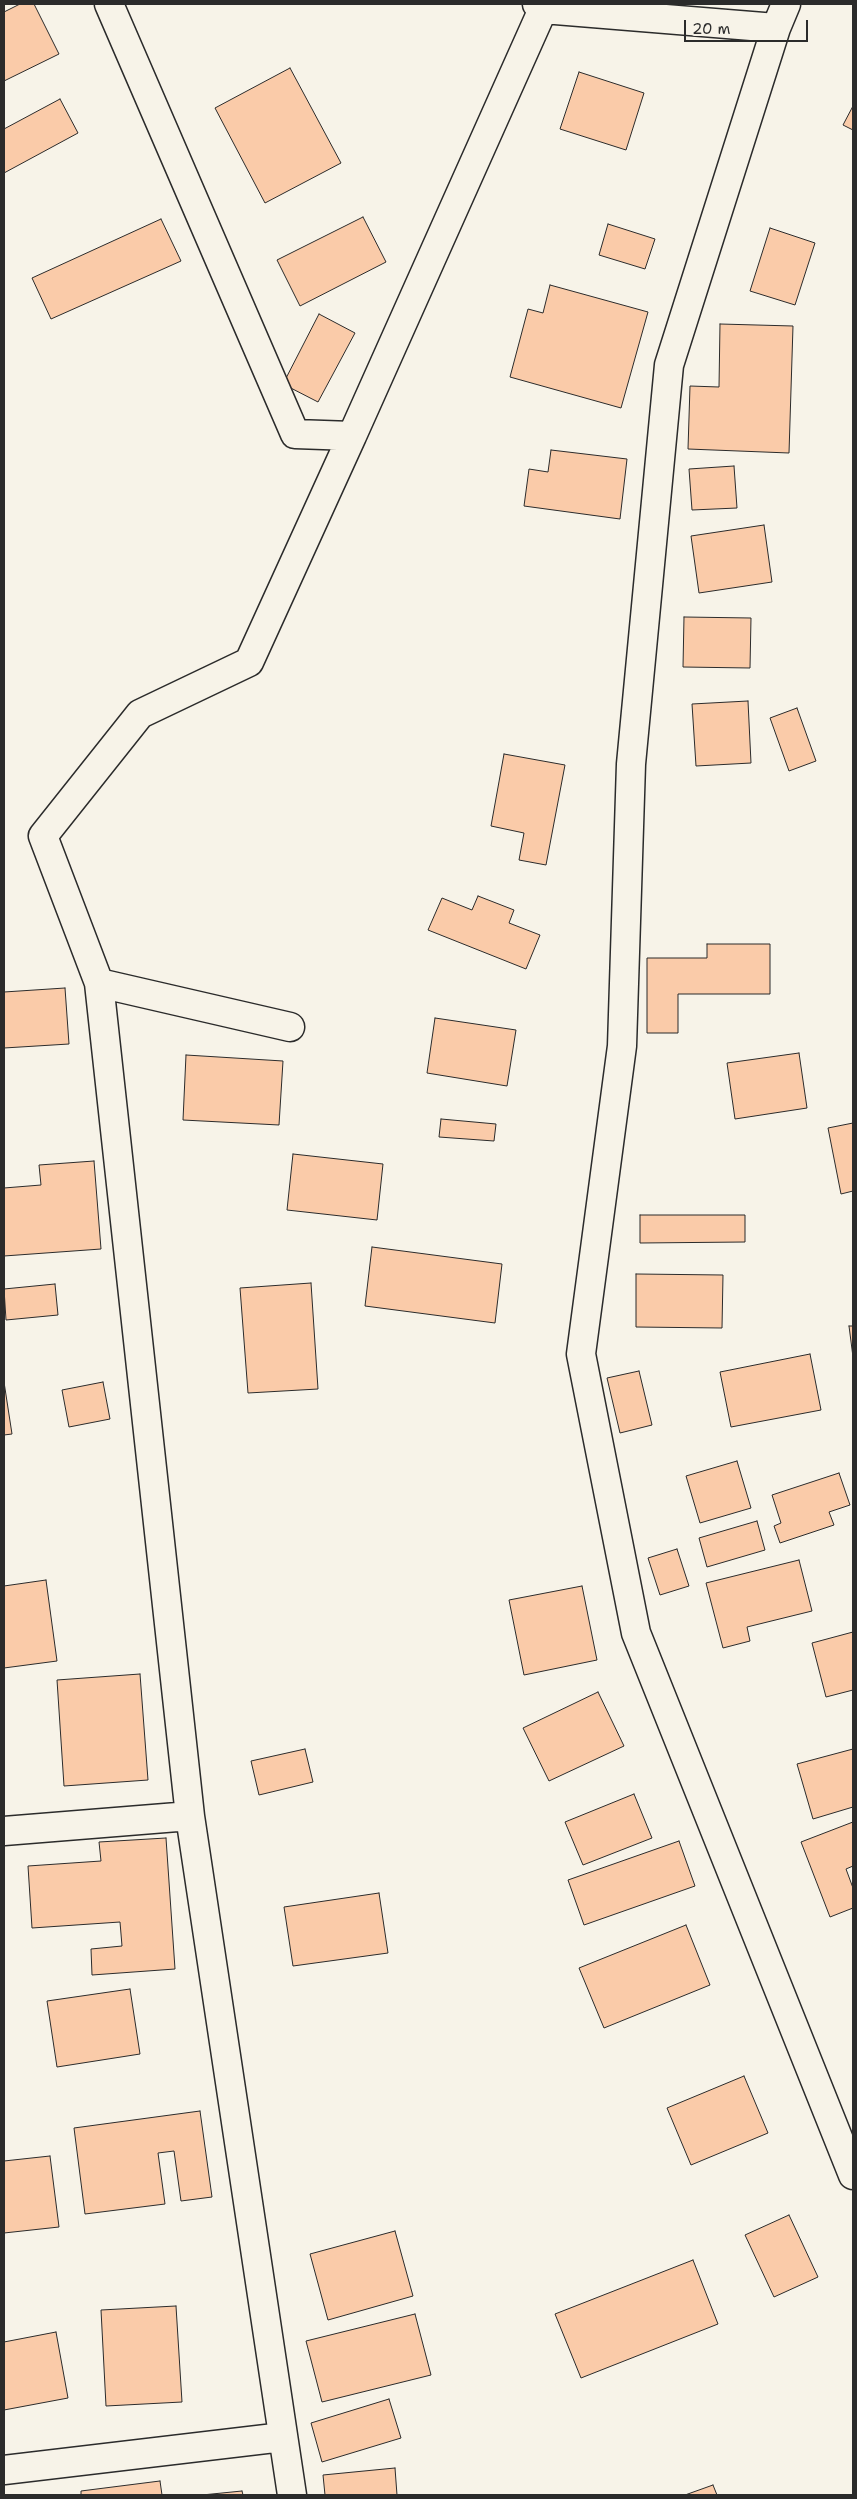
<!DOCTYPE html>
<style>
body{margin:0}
#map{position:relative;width:857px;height:2499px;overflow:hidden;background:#f7f3e8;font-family:"Shantell Sans",sans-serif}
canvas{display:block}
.frame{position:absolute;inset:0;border:5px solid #2b2b2b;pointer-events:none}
.scale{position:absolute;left:684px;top:20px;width:124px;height:22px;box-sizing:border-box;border:2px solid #2b2b2b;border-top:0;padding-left:6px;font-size:15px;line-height:18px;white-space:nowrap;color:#2b2b2b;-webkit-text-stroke:4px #f7f3e8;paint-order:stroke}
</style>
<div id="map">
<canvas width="857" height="2499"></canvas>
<div class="frame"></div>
<div class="scale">20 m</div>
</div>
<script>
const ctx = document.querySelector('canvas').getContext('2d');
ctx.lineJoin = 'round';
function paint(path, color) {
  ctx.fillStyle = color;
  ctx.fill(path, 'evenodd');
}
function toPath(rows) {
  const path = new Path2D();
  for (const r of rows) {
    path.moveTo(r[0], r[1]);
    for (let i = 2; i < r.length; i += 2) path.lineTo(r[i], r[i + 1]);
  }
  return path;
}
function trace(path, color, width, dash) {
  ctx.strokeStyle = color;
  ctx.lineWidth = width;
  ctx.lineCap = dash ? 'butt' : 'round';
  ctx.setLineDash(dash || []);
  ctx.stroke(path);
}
const building = toPath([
 [20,4,34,4,59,54,4,81,4,12,20,4],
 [290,68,341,163,265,203,215,108,290,68],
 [579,72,644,93,626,150,560,129,579,72],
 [60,99,78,133,4,173,4,129,60,99],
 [853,106,853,130,843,125,853,106],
 [363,217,386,262,300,306,277,260,363,217],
 [161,219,181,261,51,319,32,278,161,219],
 [608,224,655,239,645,269,599,255,608,224],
 [770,228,815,243,795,305,750,291,770,228],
 [550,285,648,312,621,408,510,377,528,309,543,313,550,285],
 [319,314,355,333,318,402,283,384,319,314],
 [720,324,793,326,789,453,688,449,690,386,719,387,720,324],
 [551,450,627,459,620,519,524,506,529,469,548,472,551,450],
 [734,466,737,508,692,510,689,469,734,466],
 [764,525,772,582,699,593,691,536,764,525],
 [684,617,751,618,750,668,683,667,684,617],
 [748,701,751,763,696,766,692,704,748,701],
 [797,708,816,761,789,771,770,718,797,708],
 [504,754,565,765,546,865,519,860,524,833,491,826,504,754],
 [478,896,514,910,509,923,540,935,526,969,428,930,442,898,472,910,478,896],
 [707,944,770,944,770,994,678,994,678,1033,647,1033,647,958,707,958,707,944],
 [65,988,69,1044,4,1048,4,992,65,988],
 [435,1018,516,1030,507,1086,427,1073,435,1018],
 [799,1053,807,1108,735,1119,727,1063,799,1053],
 [186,1055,283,1061,279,1125,183,1120,186,1055],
 [441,1119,496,1124,494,1141,439,1137,441,1119],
 [853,1123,853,1191,841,1194,828,1128,853,1123],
 [293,1154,383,1164,377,1220,287,1210,293,1154],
 [94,1161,101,1249,4,1256,4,1188,41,1185,39,1165,94,1161],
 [640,1215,745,1215,745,1242,640,1243,640,1215],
 [372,1247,502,1264,495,1323,365,1306,372,1247],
 [636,1274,723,1275,722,1328,636,1327,636,1274],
 [311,1283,318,1389,248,1393,240,1288,311,1283],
 [55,1284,58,1315,6,1320,4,1289,55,1284],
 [849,1326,853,1326,853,1357,849,1326],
 [810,1354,821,1410,731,1427,720,1372,810,1354],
 [639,1371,652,1425,620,1433,607,1378,639,1371],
 [4,1382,12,1434,4,1435,4,1382],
 [103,1382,110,1419,69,1427,62,1390,103,1382],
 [737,1461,751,1508,700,1523,686,1476,737,1461],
 [839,1473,850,1505,829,1512,834,1525,780,1543,774,1526,781,1523,772,1495,839,1473],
 [757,1521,765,1550,707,1567,699,1538,757,1521],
 [677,1549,689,1586,660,1595,648,1558,677,1549],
 [799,1560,812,1611,747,1627,750,1641,723,1648,706,1583,799,1560],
 [46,1580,57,1661,4,1668,4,1586,46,1580],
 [582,1586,597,1660,524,1675,509,1600,582,1586],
 [853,1632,853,1690,826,1697,812,1643,853,1632],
 [140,1674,148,1780,64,1786,57,1680,140,1674],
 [598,1692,624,1746,549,1781,523,1728,598,1692],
 [305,1749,313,1782,259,1795,251,1761,305,1749],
 [853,1749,853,1807,813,1819,797,1764,853,1749],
 [634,1794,652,1838,583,1865,565,1822,634,1794],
 [853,1822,853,1866,846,1869,853,1888,853,1908,830,1917,801,1842,853,1822],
 [166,1838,175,1969,92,1975,91,1949,122,1946,120,1922,32,1928,28,1866,101,1861,99,1842,166,1838],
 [679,1841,695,1886,584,1925,568,1880,679,1841],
 [379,1893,388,1953,293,1966,284,1907,379,1893],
 [686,1925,710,1985,604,2028,579,1968,686,1925],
 [130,1989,140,2054,57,2067,47,2001,130,1989],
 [744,2076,768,2133,691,2165,667,2108,744,2076],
 [200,2111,212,2197,181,2201,174,2151,158,2153,165,2204,85,2214,74,2128,200,2111],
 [50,2156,59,2227,4,2233,4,2161,50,2156],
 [789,2215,818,2277,774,2297,745,2235,789,2215],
 [395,2231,413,2296,328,2320,310,2254,395,2231],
 [693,2260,718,2324,581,2378,555,2314,693,2260],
 [176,2306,182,2402,106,2406,101,2310,176,2306],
 [415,2314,431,2375,322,2402,306,2341,415,2314],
 [56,2332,68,2398,4,2410,4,2342,56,2332],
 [389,2399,401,2438,322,2462,311,2423,389,2399],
 [395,2468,397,2495,325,2495,323,2475,395,2468],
 [160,2481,162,2495,81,2495,81,2491,160,2481],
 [713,2485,717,2495,685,2495,713,2485],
 [242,2491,243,2495,202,2495,242,2491]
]);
const minor = toPath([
 [109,4,295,434,352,436,543,9],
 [537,4,543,9,776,28],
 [786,4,776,28,669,365,631,764,622,1046,581,1354,636,1633,853,2175],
 [99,983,190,1816],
 [290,1027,99,983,43,836,140,714,249,662,352,436],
 [4,1831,190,1816,292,2495],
 [4,2470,283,2437]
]);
paint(building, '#facba9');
trace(building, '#2b2b2b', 1);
trace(minor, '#2b2b2b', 31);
trace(minor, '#f7f3e8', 28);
</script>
